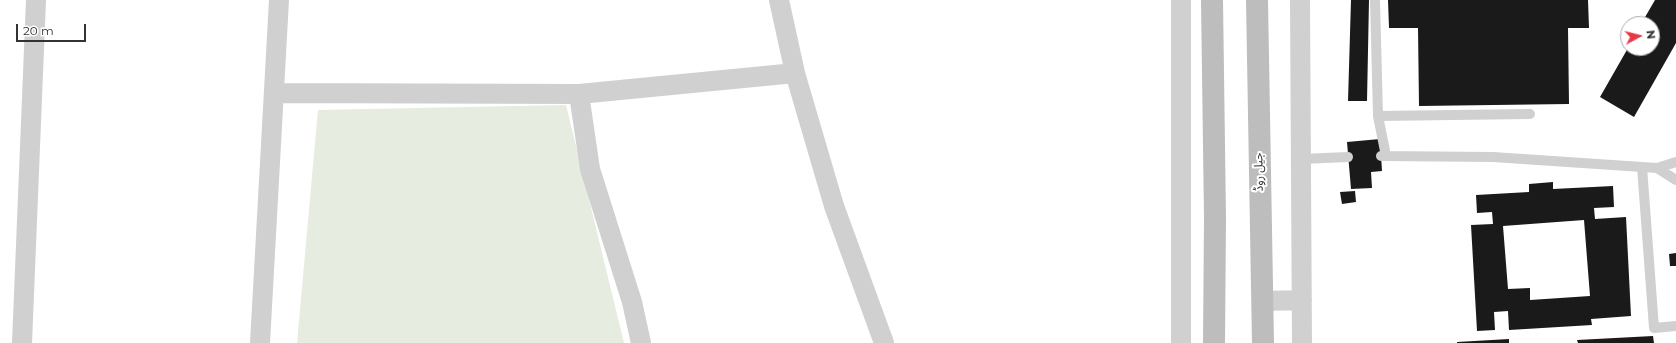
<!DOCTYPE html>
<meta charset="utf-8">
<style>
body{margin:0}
#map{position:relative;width:1676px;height:343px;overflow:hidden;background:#fff;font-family:Montserrat,sans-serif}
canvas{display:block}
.north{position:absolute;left:1620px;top:16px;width:40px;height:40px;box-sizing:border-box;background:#fff;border:1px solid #adadad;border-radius:50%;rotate:83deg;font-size:11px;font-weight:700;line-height:16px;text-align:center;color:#333}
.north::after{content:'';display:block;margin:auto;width:14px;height:18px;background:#e63946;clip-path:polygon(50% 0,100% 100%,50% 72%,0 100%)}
.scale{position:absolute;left:16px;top:24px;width:70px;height:18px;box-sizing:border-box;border:2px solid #333;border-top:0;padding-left:5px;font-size:12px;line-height:14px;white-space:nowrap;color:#333;-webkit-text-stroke:3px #fff;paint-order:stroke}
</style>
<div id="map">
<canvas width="1676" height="343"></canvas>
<div class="north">N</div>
<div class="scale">20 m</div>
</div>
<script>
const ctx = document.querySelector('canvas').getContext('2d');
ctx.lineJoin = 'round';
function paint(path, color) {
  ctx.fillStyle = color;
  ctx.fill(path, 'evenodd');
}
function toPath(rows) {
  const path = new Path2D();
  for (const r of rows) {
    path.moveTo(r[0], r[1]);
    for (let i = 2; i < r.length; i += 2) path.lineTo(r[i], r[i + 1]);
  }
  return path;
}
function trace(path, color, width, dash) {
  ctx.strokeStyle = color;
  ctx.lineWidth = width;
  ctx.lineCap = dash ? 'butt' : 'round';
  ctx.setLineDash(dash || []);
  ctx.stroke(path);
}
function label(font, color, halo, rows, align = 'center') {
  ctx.font = font + ' Montserrat,"Noto Sans Arabic",sans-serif';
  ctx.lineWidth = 4;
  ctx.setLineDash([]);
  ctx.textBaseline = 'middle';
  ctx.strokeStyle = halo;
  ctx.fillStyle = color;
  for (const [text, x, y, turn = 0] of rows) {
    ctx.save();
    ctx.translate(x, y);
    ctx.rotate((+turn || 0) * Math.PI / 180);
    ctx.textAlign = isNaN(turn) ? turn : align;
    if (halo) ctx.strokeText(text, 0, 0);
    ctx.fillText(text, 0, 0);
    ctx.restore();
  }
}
const green = toPath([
 [566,105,624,343,297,343,318,110]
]);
const building = toPath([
 [1351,0,1369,0,1367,101,1348,101],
 [1388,0,1588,0,1589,28,1568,28,1569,104,1419,106,1418,28,1389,28],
 [1655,0,1676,0,1676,43,1634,117,1600,97,1628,48,1652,48,1652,24,1641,24],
 [1380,139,1382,171,1371,172,1372,188,1351,189,1347,142],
 [1553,182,1553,189,1613,186,1614,207,1594,208,1595,219,1626,217,1631,316,1591,319,1592,325,1509,330,1508,311,1494,312,1495,330,1477,331,1471,225,1493,224,1492,212,1477,213,1476,195,1529,192,1529,184],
 [1584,220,1590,296,1530,300,1530,288,1508,289,1503,226],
 [1355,191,1356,202,1342,204,1340,192],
 [1676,253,1676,266,1670,266,1669,254],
 [1653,336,1654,343,1578,343,1577,340],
 [1509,339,1509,343,1457,343,1457,342]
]);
const lane = toPath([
 [1375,0,1378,116,1386,156],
 [1378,116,1530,114],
 [1381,156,1493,157,1657,168,1676,162],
 [1302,159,1348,157],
 [1642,167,1654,328,1676,326],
 [1657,168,1676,180]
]);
const street = toPath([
 [779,0,795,73,834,206,884,343],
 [1181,0,1181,343],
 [1300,0,1302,343],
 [274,93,579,94,795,73],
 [579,94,590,169,632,302,641,343],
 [1262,301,1302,300],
 [22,343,36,0],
 [260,343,279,0]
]);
const secondary = toPath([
 [1212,0,1215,218,1214,343],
 [1257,0,1263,343]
]);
const streetNames = [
 ["جیل روڈ",1259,172,-91]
];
paint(green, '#e6ecdf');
paint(building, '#1a1a1a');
trace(lane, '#d0d0d0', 10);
trace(street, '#d0d0d0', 20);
trace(secondary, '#bdbdbd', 22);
label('12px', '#333', '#fff', streetNames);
</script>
